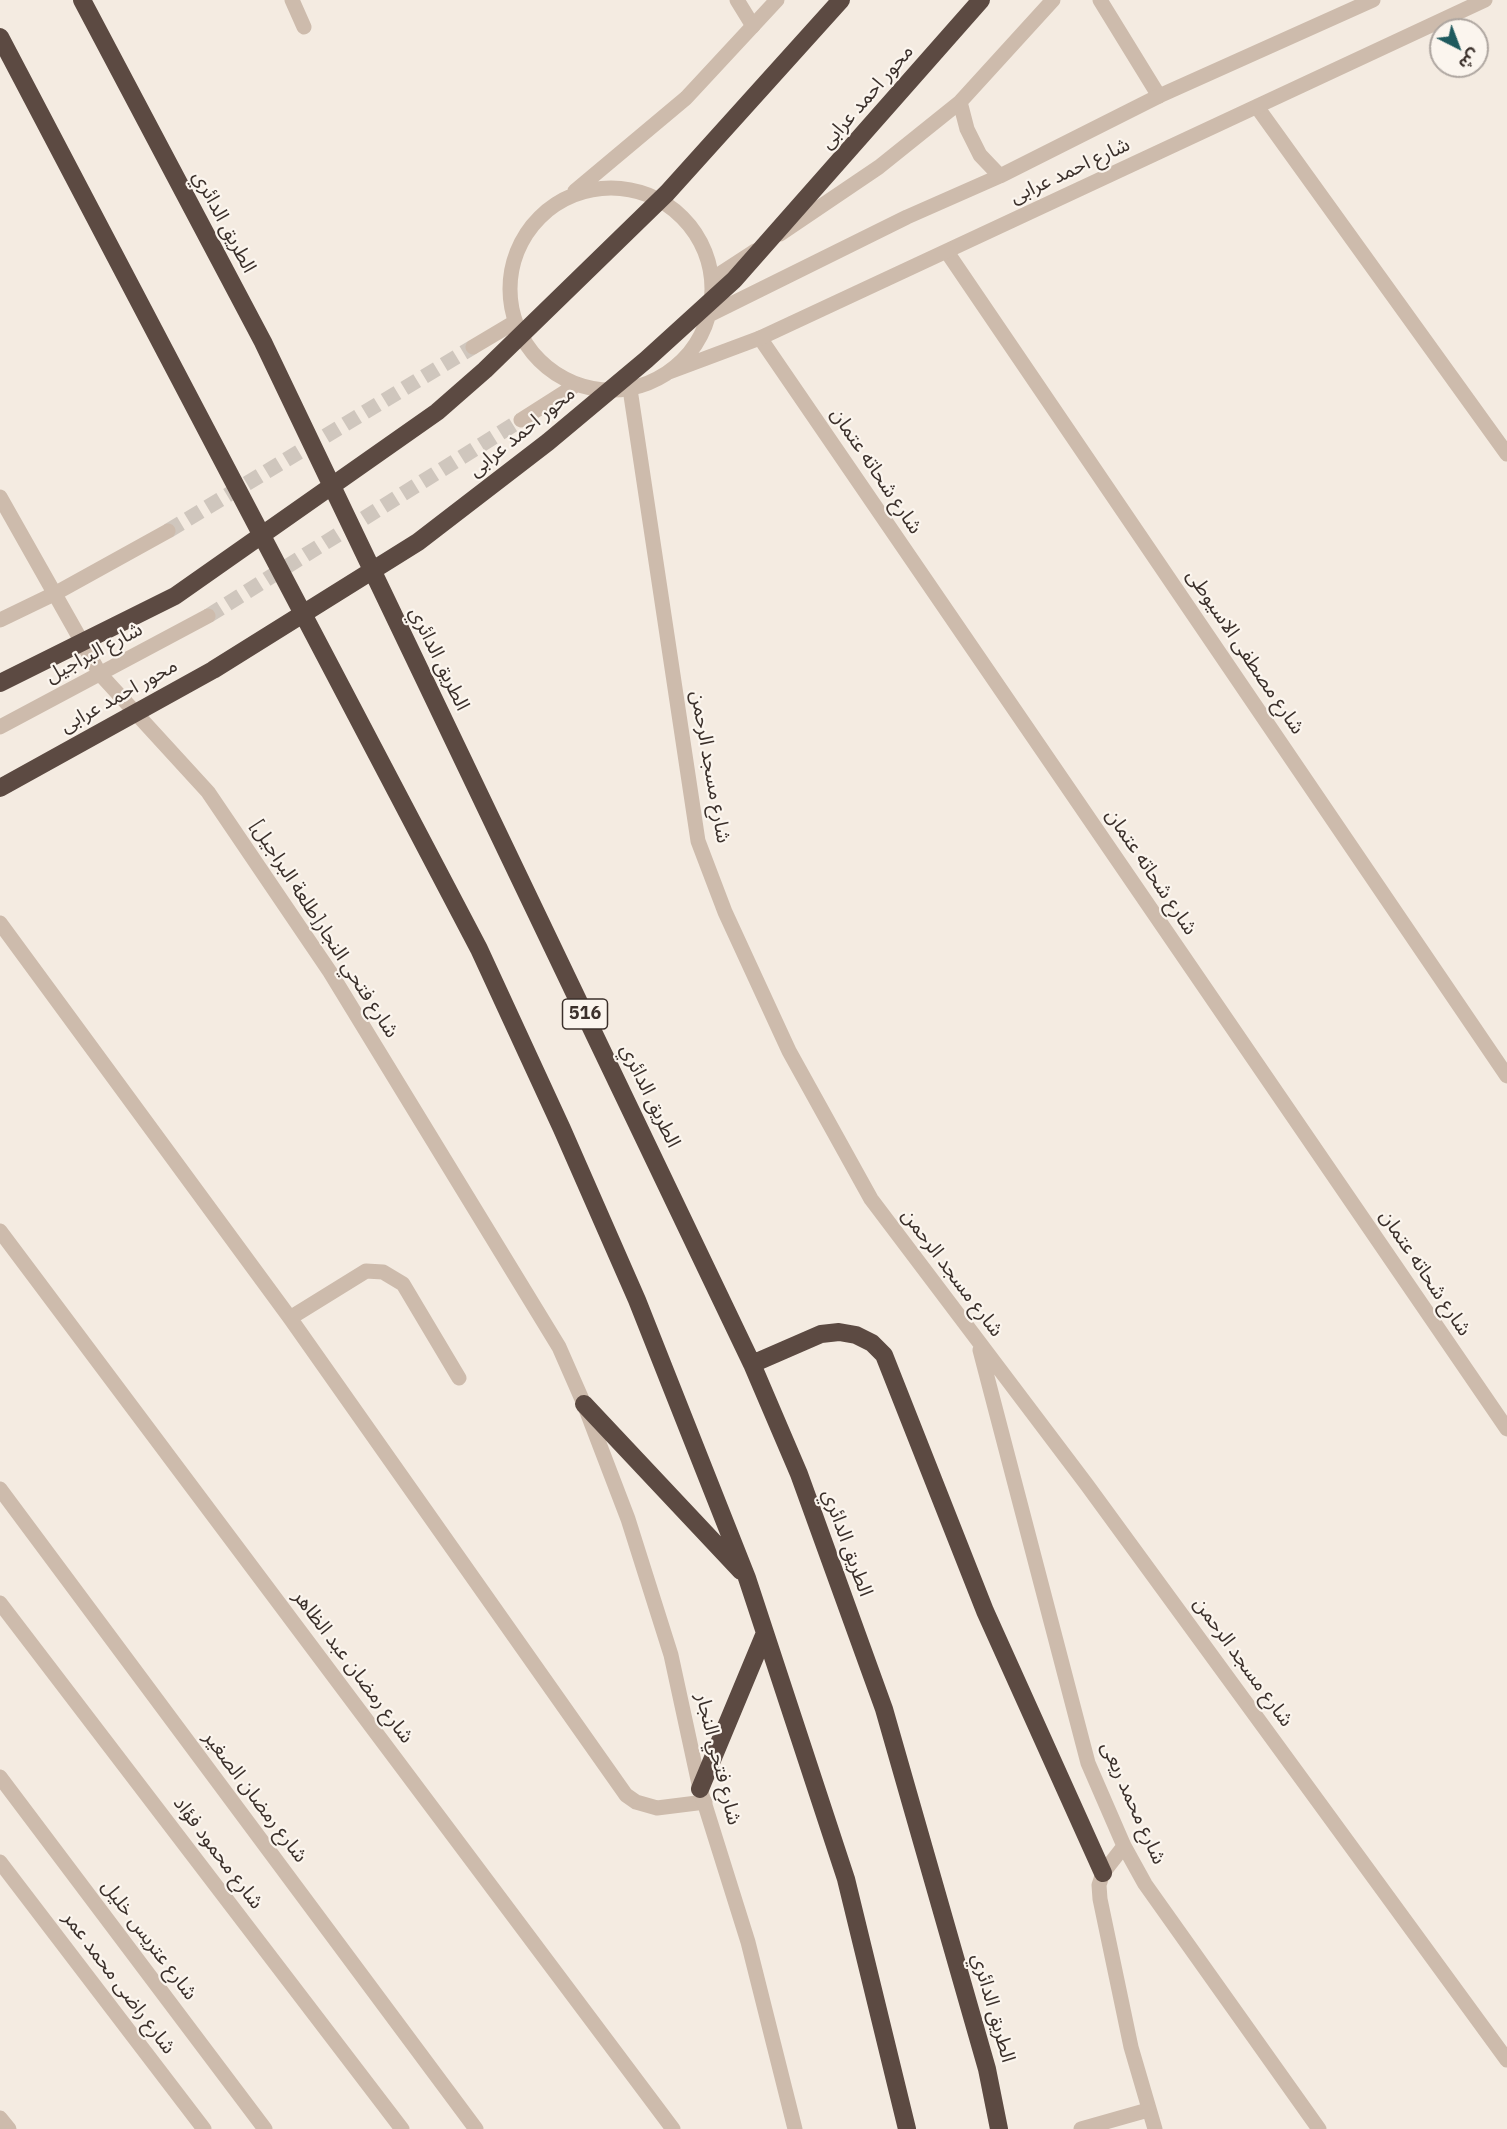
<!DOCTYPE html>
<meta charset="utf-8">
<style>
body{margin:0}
#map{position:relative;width:1507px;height:2129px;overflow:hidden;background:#f4ebe1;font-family:"IBM Plex Sans","Noto Sans Arabic",sans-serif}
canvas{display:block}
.north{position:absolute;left:1429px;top:18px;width:60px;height:60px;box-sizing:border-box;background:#fbf5ee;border:2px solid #aea6a0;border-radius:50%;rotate:138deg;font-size:16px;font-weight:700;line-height:24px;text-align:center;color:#3b302b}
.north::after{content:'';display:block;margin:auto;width:21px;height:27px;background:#1f5a5e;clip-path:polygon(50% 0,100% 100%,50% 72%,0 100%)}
</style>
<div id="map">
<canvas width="1507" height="2129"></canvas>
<div class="north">ش</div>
</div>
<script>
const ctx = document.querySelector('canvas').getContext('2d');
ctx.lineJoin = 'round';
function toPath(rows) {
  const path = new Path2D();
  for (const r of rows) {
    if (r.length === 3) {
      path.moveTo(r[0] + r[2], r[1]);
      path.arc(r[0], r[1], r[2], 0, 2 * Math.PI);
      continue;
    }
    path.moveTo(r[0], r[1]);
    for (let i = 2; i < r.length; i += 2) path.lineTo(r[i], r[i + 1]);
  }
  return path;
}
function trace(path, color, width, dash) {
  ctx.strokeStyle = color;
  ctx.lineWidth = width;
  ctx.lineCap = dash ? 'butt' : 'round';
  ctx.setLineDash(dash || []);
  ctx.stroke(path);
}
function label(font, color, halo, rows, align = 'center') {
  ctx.font = font + ' "IBM Plex Sans","Noto Sans Arabic",sans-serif';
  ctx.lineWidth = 4.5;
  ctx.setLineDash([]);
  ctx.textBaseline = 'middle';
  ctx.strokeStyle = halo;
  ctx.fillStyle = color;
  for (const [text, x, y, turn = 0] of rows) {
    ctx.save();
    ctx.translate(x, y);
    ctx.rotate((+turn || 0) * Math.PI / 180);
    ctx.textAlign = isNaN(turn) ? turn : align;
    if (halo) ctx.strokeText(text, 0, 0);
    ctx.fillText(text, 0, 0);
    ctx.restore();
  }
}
const tertiaryTunnel = toPath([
 [168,531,473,347],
 [208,616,521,420]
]);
const service = toPath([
 [0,923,290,1318,626,1795,636,1802,657,1808,705,1802],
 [290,1318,366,1271,383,1272,403,1284,459,1378]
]);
const minor = toPath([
 [292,0,304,27],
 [737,0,753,26],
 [1100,0,1159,96],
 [1257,107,1507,454],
 [947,252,1507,1076],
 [760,338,1507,1429],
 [630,389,698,841,725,912,789,1051,871,1199,1087,1485,1507,2060],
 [0,1231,673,2129],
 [980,1350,1088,1763,1124,1846,1145,1884,1319,2129],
 [0,1489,476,2129],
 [0,1603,402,2129],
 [0,1777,265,2129],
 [1124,1846,1103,1873,1099,1885,1100,1899,1131,2047,1155,2129],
 [0,1862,204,2129],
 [0,2118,9,2129],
 [1081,2129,1148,2110]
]);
const tertiary = toPath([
 [960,102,967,129,980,155,1000,176],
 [611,289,101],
 [575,191,686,98,777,0],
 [780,234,879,167,960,102,1053,0],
 [712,279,755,251],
 [709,315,907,217,1000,176,1159,96,1373,0],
 [473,347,515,322],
 [669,372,760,338,1485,0],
 [521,420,576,385],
 [0,497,100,674,208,792,330,972,559,1347,584,1404,628,1519,671,1655,700,1789,748,1942,795,2129],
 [0,620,56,593,168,531],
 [0,727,208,616]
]);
const motorway = toPath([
 [82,0,263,342,752,1364,799,1474,884,1709,987,2069,999,2129],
 [0,37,479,949,562,1129,637,1300,747,1578,846,1879,907,2129],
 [0,683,175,596,437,412,485,370,667,193,841,0],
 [0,788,213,670,418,542,548,442,646,360,734,280,981,0],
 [752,1364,821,1334,839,1332,856,1335,872,1343,884,1355,985,1611,1103,1873],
 [584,1404,741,1571],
 [700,1789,765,1633]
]);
const shields = [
 [585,1014,45]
];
const shieldNames = [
 ["516",585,1014]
];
const streetNames = [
 ["محور احمد عرابى",867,97,-49],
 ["شارع احمد عرابى",1070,171,-25],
 ["الطريق الدائري",224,222,62],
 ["محور احمد عرابى",522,432,-39],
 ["شارع شحاته عتمان",876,471,56],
 ["شارع مصطفى الاسيوطى",1245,652,56],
 ["شارع البراجيل",94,653,-28],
 ["الطريق الدائري",439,659,64],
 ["محور احمد عرابى",119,696,-29],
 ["شارع مسجد الرحمن",710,767,80],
 ["شارع شحاته عتمان",1151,872,56],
 ["شارع فتحي النجار[طلعة البراجيل]",324,929,57],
 ["الطريق الدائري",650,1096,64],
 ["شارع مسجد الرحمن",952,1273,53],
 ["شارع شحاته عتمان",1425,1273,56],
 ["الطريق الدائري",847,1543,70],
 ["شارع مسجد الرحمن",1243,1662,54],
 ["شارع رمضان عبد الظاهر",353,1667,53],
 ["شارع فتحي النجار",718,1759,76],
 ["شارع رمضان الصغير",255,1797,53],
 ["شارع محمد ريعى",1133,1803,66],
 ["شارع محمود فؤاد",218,1853,53],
 ["شارع عتريس خليل",149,1940,53],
 ["شارع راضى محمد عمر",119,1983,53],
 ["الطريق الدائري",993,2008,74]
];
trace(tertiaryTunnel, '#cfc6bd', 15, [15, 8]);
trace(service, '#cdbbac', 15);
trace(minor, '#cdbbac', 15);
trace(tertiary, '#cdbbac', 15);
trace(motorway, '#5c4a42', 18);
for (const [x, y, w] of shields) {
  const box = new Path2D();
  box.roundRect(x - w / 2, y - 15, w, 30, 4.5);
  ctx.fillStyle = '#fbf5ee';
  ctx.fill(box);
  trace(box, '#3b302b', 1.5);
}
label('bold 18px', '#3b302b', null, shieldNames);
label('20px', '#3b302b', '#fbf5ee', streetNames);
</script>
